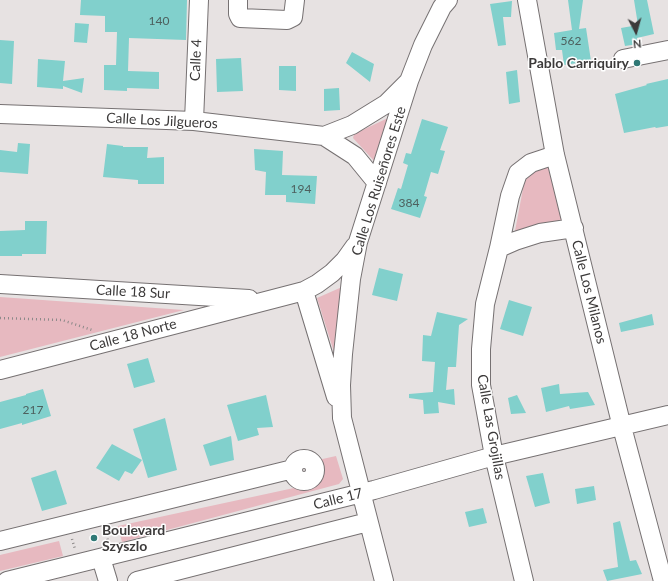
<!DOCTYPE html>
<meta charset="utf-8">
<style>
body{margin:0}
#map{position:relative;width:668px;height:581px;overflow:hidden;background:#e7e2e2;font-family:Lato,sans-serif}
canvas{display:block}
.north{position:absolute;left:616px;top:12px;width:40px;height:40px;-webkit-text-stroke:3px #fff;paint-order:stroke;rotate:174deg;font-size:11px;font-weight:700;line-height:16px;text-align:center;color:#3c3a3a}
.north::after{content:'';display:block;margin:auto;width:14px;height:18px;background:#3c3a3a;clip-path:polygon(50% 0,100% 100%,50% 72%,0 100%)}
</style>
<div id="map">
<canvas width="668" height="581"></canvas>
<div class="north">N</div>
</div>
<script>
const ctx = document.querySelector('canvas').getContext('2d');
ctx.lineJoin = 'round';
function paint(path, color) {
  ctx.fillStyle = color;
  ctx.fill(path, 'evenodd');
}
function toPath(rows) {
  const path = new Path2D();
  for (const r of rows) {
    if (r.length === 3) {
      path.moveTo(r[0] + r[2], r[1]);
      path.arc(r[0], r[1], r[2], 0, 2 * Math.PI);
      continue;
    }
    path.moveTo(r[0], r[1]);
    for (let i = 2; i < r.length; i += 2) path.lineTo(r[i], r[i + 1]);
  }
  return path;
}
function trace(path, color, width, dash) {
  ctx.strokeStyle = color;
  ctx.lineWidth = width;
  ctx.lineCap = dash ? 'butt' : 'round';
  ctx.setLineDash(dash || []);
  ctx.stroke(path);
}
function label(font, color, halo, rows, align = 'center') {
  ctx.font = font + ' Lato,sans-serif';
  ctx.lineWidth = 3;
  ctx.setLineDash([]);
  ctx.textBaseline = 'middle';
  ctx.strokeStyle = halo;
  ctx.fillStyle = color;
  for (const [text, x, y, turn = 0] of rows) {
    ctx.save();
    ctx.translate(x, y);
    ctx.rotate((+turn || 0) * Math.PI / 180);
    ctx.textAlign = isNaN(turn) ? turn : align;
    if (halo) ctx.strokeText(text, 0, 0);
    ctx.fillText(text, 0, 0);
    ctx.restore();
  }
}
const green = toPath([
 [388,118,376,163,353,138,354,134],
 [553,165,563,220,543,231,515,231,525,178,538,169],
 [342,287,334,352,317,298],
 [0,297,184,310,0,357],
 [336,456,343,479,339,484,122,542,118,526,317,483,322,474,318,460],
 [59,541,63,556,0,571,0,555]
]);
const building = toPath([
 [81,0,187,0,186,40,129,38,128,71,159,72,159,89,127,88,127,91,104,90,104,65,116,65,117,32,105,32,105,16,80,15],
 [568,0,583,0,579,29,586,28,591,61,564,65,562,50,556,50,554,33,572,30],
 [634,0,647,0,654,34,637,38,638,44,625,46,621,28,638,25],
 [512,1,511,17,503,17,506,45,498,46,490,4],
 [75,23,89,24,87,43,74,42],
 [0,40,14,41,12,84,0,83],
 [352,52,374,64,370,82,346,63],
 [241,58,243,91,217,92,216,59],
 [38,59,65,61,63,81,84,78,82,93,63,86,63,89,37,87],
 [279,66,296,66,296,91,279,90],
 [517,70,520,102,509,104,506,72],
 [668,79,668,126,656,128,655,127,624,133,615,94,647,85,646,84],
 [339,88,340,110,324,111,324,89],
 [422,119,448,127,440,150,445,151,438,174,431,172,424,196,427,197,420,218,391,209,398,188,401,189,408,165,403,163,406,153,411,154],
 [18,143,30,144,28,174,0,172,0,150,17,152],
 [107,144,123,146,123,147,148,147,147,158,164,157,164,184,138,184,138,180,103,177],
 [254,149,283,151,282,175,317,176,315,204,286,202,286,195,265,195,266,172,255,170],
 [25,221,47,221,46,254,22,254,22,256,0,256,0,231,25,230],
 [379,268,403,274,397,301,372,295],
 [509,300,532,307,523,336,500,329],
 [437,312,468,319,459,325,456,367,448,367,446,390,454,389,455,405,438,402,439,413,424,414,423,400,409,398,409,394,433,392,435,362,422,361,423,335,431,336],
 [652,314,654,325,621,332,619,323],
 [148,358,155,382,134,388,127,364],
 [559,384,560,394,588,392,595,405,570,409,569,406,546,412,541,388],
 [43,389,51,416,22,425,22,423,0,429,0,402,26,395,26,394],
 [266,395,273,427,257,428,259,435,238,441,227,405],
 [517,395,526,413,511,414,508,398],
 [165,418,177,470,148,478,133,429],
 [231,436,234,460,210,466,203,445],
 [112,444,142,460,132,474,125,471,119,481,96,468],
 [56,470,67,504,42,511,31,478],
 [543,473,550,503,535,507,526,476],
 [594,486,596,500,577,504,575,489],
 [483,508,487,523,469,527,465,512],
 [620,521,630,561,636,560,642,574,607,581,603,570,618,567,613,523]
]);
const path = toPath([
 [0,318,62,320,92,330],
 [105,531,108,541],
 [72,539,75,549]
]);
const minor = toPath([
 [238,0,238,14,240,18,287,20,293,17,295,0],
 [527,0,555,155,622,427,663,581],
 [623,59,668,50],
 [0,114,194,121,324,136,355,156,377,183],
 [194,121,199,0],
 [324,136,352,125,386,104,408,82],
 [499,248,510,196,518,173,531,163,555,155],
 [0,284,249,299],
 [304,291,336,397],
 [0,370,304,291,317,284,332,273,345,260,355,246],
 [304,470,11],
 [0,541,293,469],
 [101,558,108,581],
 [7,581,374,490,494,456,668,415],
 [137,581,368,522],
 [384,581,342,418,341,385,343,354,351,279,358,242,409,81,423,45,442,7,448,0],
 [524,581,494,456,481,385,481,349,485,304,499,248,515,241,540,233,574,228]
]);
const markers = [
 [637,63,4,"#2f7875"],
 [94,538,4,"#2f7875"]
];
const numberNames = [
 ["140",159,21],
 ["562",571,41],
 ["194",301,189],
 ["384",409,203],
 ["217",33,410]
];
const streetNames = [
 ["Calle 4",196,60,-88],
 ["Calle Los Jilgueros",162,121,3],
 ["Calle Los Ruiseñores Este",379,181,-73],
 ["Calle 18 Sur",133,292,3],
 ["Calle Los Milanos",589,292,76],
 ["Calle 18 Norte",133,335,-15],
 ["Calle Las Grojillas",491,427,80],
 ["Calle 17",338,499,-14]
];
const poiNames = [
 ["Pablo Carriquiry",629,63],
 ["Boulevard",102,530,"left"],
 ["Szyszlo",102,546,"left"]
];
paint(green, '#e7b9c0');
paint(building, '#81d0cc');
trace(minor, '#767172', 20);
trace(path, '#8c8989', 2.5, [1, 3]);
trace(minor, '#fff', 18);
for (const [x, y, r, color] of markers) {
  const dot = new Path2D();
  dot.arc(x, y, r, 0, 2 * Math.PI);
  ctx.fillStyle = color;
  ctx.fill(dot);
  trace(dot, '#fff', 1.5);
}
label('12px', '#4d605e', null, numberNames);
label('14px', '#3c3a3a', '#fff', streetNames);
label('bold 14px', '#3c3a3a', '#fff', poiNames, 'right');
</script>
